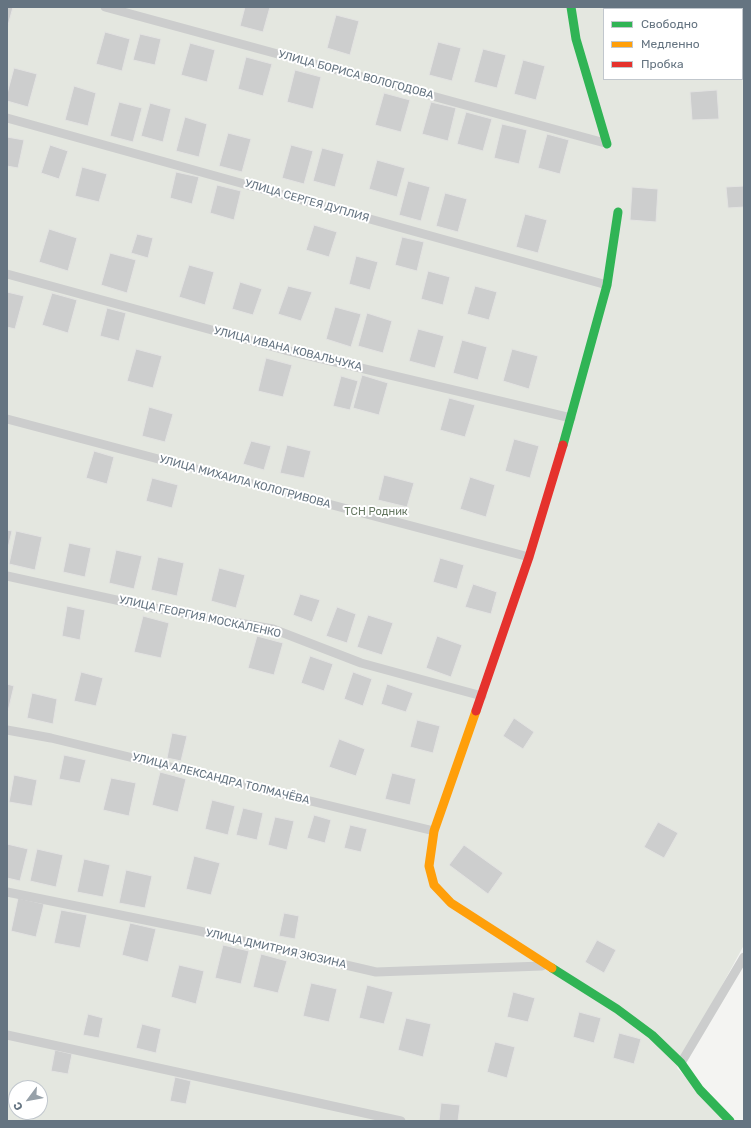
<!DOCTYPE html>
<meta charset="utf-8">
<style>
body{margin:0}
#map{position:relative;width:751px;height:1128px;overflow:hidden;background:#f4f4f2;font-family:Rubik,sans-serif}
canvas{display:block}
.frame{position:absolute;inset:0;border:8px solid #657481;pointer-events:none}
.legend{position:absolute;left:603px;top:8px;width:140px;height:72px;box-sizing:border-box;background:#fff;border:1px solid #c1c7cd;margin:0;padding:5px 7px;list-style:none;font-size:12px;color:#657481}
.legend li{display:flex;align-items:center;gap:8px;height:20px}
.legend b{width:20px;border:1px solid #c1c7cd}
.north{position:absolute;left:8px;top:1080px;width:40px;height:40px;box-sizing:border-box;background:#fff;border:1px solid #c1c7cd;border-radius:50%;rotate:238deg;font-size:11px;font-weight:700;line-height:16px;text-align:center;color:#657481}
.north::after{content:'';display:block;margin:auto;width:14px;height:18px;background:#97a1a9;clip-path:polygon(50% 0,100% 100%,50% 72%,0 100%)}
</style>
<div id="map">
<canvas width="751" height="1128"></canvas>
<div class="frame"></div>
<ul class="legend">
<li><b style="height:5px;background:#30b455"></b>Свободно</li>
<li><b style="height:5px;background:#ff9f0a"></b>Медленно</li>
<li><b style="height:5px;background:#e5322d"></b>Пробка</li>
</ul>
<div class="north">С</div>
</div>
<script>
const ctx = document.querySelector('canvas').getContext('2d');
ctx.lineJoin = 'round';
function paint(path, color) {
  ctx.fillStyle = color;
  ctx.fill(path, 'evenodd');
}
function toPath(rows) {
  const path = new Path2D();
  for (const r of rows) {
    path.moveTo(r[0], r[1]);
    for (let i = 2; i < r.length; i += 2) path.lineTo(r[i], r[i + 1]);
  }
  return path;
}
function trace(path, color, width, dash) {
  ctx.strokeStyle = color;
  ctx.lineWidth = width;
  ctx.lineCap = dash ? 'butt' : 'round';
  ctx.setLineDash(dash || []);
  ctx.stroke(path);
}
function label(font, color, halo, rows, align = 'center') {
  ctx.font = font + ' Rubik,sans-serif';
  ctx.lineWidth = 4;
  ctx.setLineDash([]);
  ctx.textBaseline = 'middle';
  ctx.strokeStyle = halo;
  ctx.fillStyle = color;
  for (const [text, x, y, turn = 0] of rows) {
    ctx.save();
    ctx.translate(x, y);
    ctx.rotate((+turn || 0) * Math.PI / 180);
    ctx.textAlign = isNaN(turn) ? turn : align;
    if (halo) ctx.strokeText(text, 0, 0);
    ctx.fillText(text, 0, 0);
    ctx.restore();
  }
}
const green = toPath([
 [7,7,744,7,744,945,677,1068,728,1121,7,1121],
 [604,9,742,9,742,79,604,79],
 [16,1088,40,1088,40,1112,16,1112]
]);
const building = toPath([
 [7,7,13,7,7,29,7,7],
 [245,7,270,7,263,32,240,26,245,7],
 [336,15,359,21,350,55,327,48,336,15],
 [105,32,130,39,122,71,96,64,105,32],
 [140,34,161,39,155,65,133,60,140,34],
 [438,42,461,48,452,81,429,75,438,42],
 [190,43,215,50,207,82,181,75,190,43],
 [483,49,506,55,497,88,474,82,483,49],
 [246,57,272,64,263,96,238,89,246,57],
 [523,60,545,66,536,100,514,94,523,60],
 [14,68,37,74,28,107,7,101,7,94,14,68],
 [295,70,321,77,313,109,287,102,295,70],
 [74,86,96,93,88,126,65,120,74,86],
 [717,90,719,119,692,120,690,92,717,90],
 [384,93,410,100,401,132,375,125,384,93],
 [119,102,142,108,133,142,110,136,119,102],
 [431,102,456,108,448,141,422,134,431,102],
 [150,103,171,109,163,142,141,136,150,103],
 [466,112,492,119,483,151,457,144,466,112],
 [185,117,207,124,199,157,176,151,185,117],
 [502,124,527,130,519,164,494,158,502,124],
 [228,133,251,139,242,172,219,166,228,133],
 [547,134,569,140,560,174,538,168,547,134],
 [7,137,24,140,18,168,7,166,7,137],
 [50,145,68,151,59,179,41,173,50,145],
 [291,145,313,151,304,184,282,178,291,145],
 [322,148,344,154,335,187,313,181,322,148],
 [377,160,405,168,397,197,369,189,377,160],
 [82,167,107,174,99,202,75,196,82,167],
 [176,172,199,177,192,204,170,198,176,172],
 [408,181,430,187,421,221,399,215,408,181],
 [217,185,241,191,234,220,210,213,217,185],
 [744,186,744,207,728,208,726,187,744,186],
 [632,187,658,189,656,222,630,220,632,187],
 [445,193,467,199,458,232,436,226,445,193],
 [525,214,547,220,538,253,516,247,525,214],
 [314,225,337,232,329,257,306,250,314,225],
 [49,229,77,238,68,271,39,262,49,229],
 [137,234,153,238,148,258,131,253,137,234],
 [402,237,424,242,417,271,395,265,402,237],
 [110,253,136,260,127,293,101,285,110,253],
 [356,256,378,262,370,290,349,284,356,256],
 [189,265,214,272,205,305,179,297,189,265],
 [428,271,450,277,443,305,421,299,428,271],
 [240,282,262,289,253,315,232,309,240,282],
 [288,286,312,292,301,321,278,314,288,286],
 [475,286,497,292,489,320,467,314,475,286],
 [7,292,24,296,15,329,7,327,7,292],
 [52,293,77,300,68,333,42,325,52,293],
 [335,307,361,314,351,347,326,339,335,307],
 [107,308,126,313,119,341,100,336,107,308],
 [367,313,392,321,383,353,358,346,367,313],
 [418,329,444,336,435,368,409,361,418,329],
 [462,340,487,347,478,380,453,373,462,340],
 [136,349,162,356,153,388,127,381,136,349],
 [512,349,538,356,529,389,503,381,512,349],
 [266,358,292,365,283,397,258,391,266,358],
 [362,375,388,383,379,415,353,408,362,375],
 [341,376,358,381,350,410,333,406,341,376],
 [449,398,475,405,465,437,440,430,449,398],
 [149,407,173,414,165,442,142,436,149,407],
 [514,439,539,446,530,478,505,471,514,439],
 [251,441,271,446,264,470,243,464,251,441],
 [287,445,311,451,304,478,280,473,287,445],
 [94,451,114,457,107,484,86,478,94,451],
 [384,475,414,483,407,507,378,500,384,475],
 [470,477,495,485,486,517,460,509,470,477],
 [152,478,178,485,172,508,146,501,152,478],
 [7,530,12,531,7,552,7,530],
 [16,531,42,537,35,570,9,564,16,531],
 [69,543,91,548,85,577,63,572,69,543],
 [116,550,142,556,134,589,109,583,116,550],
 [158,557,184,563,177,596,151,590,158,557],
 [440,558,464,565,457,589,433,582,440,558],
 [219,568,245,575,236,608,211,601,219,568],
 [473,584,497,592,491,614,465,607,473,584],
 [300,594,320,600,312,622,293,615,300,594],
 [67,606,85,610,80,640,62,636,67,606],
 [337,607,356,614,347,643,326,636,337,607],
 [368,615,393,623,382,655,357,647,368,615],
 [143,616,169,623,161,658,134,652,143,616],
 [257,636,283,643,274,675,248,668,257,636],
 [437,636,462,645,451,677,426,668,437,636],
 [310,656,333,664,324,691,301,683,310,656],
 [81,672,103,678,96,706,74,701,81,672],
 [353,672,372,679,363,706,344,699,353,672],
 [7,684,14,686,8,711,7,711,7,684],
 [387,684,413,693,406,712,381,704,387,684],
 [32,693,57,699,53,724,27,718,32,693],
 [514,718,534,732,523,749,503,736,514,718],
 [417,720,440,726,433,753,410,747,417,720],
 [172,733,187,736,181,761,167,758,172,733],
 [339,739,365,749,356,776,329,767,339,739],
 [64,755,86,760,80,783,59,779,64,755],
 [160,772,186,779,178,812,152,805,160,772],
 [392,773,416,779,410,805,385,799,392,773],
 [14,775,37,780,32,806,9,802,14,775],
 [111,778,136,783,129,816,103,810,111,778],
 [212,800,235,806,228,835,205,829,212,800],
 [243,808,263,813,257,840,236,835,243,808],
 [314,815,331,820,325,843,307,838,314,815],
 [275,817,294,821,287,850,268,845,275,817],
 [658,822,678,833,664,858,644,847,658,822],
 [350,825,367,829,361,852,344,848,350,825],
 [7,844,28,849,20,881,7,878,7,844],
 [464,845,503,873,488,894,449,865,464,845],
 [37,849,63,855,56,887,30,881,37,849],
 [194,856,220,863,211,895,186,889,194,856],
 [84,859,110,865,103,897,77,892,84,859],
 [126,870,152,876,145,908,119,903,126,870],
 [18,898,44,904,36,937,11,931,18,898],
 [61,910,87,915,80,948,54,943,61,910],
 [284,913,299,916,295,939,279,936,284,913],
 [130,923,156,929,148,962,122,955,130,923],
 [597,940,616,950,604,973,585,962,597,940],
 [223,945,249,951,241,984,215,978,223,945],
 [261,954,287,961,278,993,253,987,261,954],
 [179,965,204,971,196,1004,171,997,179,965],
 [311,983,337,989,329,1022,303,1016,311,983],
 [367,985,393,992,384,1024,359,1018,367,985],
 [513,992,535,998,528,1022,507,1017,513,992],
 [579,1012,601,1018,594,1043,573,1037,579,1012],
 [88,1014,103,1018,99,1038,83,1035,88,1014],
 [406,1018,431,1024,423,1057,398,1050,406,1018],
 [142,1024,161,1029,156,1053,136,1048,142,1024],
 [619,1033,641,1039,634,1064,613,1058,619,1033],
 [495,1042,515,1047,507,1078,487,1072,495,1042],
 [55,1050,72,1054,68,1074,51,1071,55,1050],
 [175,1077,191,1081,186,1104,170,1101,175,1077],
 [441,1103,460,1105,458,1121,439,1121,441,1103]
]);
const lane = toPath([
 [105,7,605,143],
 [7,118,607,285],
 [7,274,285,350,571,418],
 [7,419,529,557],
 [7,576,148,607,273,629,361,663,482,696],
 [7,730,51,738,434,831],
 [7,892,199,931,376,972,542,966],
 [7,1035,401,1121],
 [681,1063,744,957]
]);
const fast = toPath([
 [571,7,576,39,607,144],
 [563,445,607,285,618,212],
 [552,968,617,1009,652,1035,681,1063,700,1090,730,1121]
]);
const slow = toPath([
 [476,711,434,831,429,866,434,885,451,903,552,968]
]);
const jam = toPath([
 [476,711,529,557,563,445]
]);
const streetNames = [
 ["УЛИЦА БОРИСА ВОЛОГОДОВА",356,75,15],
 ["УЛИЦА СЕРГЕЯ ДУПЛИЯ",307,201,16],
 ["УЛИЦА ИВАНА КОВАЛЬЧУКА",288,349,14],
 ["УЛИЦА МИХАИЛА КОЛОГРИВОВА",245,482,15],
 ["УЛИЦА ГЕОРГИЯ МОСКАЛЕНКО",200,617,12],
 ["УЛИЦА АЛЕКСАНДРА ТОЛМАЧЁВА",221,779,14],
 ["УЛИЦА ДМИТРИЯ ЗЮЗИНА",276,949,13]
];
const parkNames = [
 ["ТСН Родник",376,512]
];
paint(green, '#e4e7e0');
paint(building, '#cdcece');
trace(building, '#e3e3e2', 1);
trace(lane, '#cccdcd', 9);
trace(fast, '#30b455', 9);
trace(slow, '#ff9f0a', 9);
trace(jam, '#e5322d', 9);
label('11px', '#657481', '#fff', streetNames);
label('11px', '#677963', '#fff', parkNames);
</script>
